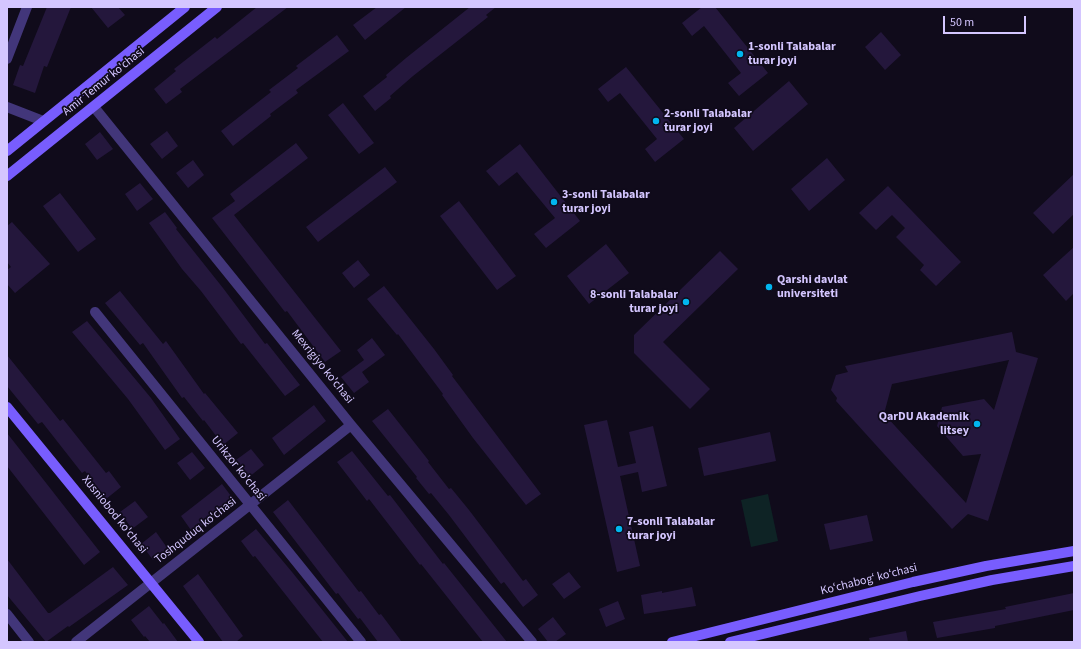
<!DOCTYPE html>
<meta charset="utf-8">
<style>
body{margin:0}
#map{position:relative;width:1081px;height:649px;overflow:hidden;background:#100b1b;font-family:"Source Sans 3",sans-serif}
canvas{display:block}
.frame{position:absolute;inset:0;border:8px solid #d4c6ff;pointer-events:none}
.scale{position:absolute;left:943px;top:16px;width:83px;height:18px;box-sizing:border-box;border:2px solid #d4c6ff;border-top:0;padding-left:5px;font-size:12px;line-height:14px;white-space:nowrap;color:#d4c6ff;-webkit-text-stroke:3px #100b1b;paint-order:stroke}
</style>
<div id="map">
<canvas width="1081" height="649"></canvas>
<div class="frame"></div>
<div class="scale">50 m</div>
</div>
<script>
const ctx = document.querySelector('canvas').getContext('2d');
ctx.lineJoin = 'round';
function paint(path, color) {
  ctx.fillStyle = color;
  ctx.fill(path, 'evenodd');
}
function toPath(rows) {
  const path = new Path2D();
  for (const r of rows) {
    path.moveTo(r[0], r[1]);
    for (let i = 2; i < r.length; i += 2) path.lineTo(r[i], r[i + 1]);
  }
  return path;
}
function trace(path, color, width, dash) {
  ctx.strokeStyle = color;
  ctx.lineWidth = width;
  ctx.lineCap = dash ? 'butt' : 'round';
  ctx.setLineDash(dash || []);
  ctx.stroke(path);
}
function label(font, color, halo, rows, align = 'center') {
  ctx.font = font + ' "Source Sans 3",sans-serif';
  ctx.lineWidth = 3.5;
  ctx.setLineDash([]);
  ctx.textBaseline = 'middle';
  ctx.strokeStyle = halo;
  ctx.fillStyle = color;
  for (const [text, x, y, turn = 0] of rows) {
    ctx.save();
    ctx.translate(x, y);
    ctx.rotate((+turn || 0) * Math.PI / 180);
    ctx.textAlign = isNaN(turn) ? turn : align;
    if (halo) ctx.strokeText(text, 0, 0);
    ctx.fillText(text, 0, 0);
    ctx.restore();
  }
}
const green = toPath([
 [768,494,778,541,751,547,741,500]
]);
const building = toPath([
 [47,7,71,7,47,67,44,66,35,93,13,85,20,65,23,66],
 [91,7,118,7,125,15,108,28],
 [257,7,288,7,180,89,182,92,166,104,154,89,176,71,174,69,215,37,217,39],
 [377,7,406,7,365,40,353,25],
 [470,7,496,7,486,15,488,17,413,76,390,96,391,98,375,111,363,96,387,77,386,75,406,58],
 [702,7,715,7,768,73,739,96,728,83,741,73,704,26,692,36,682,23],
 [881,32,901,55,885,70,865,47],
 [337,35,349,51,296,90,298,93,270,114,271,116,233,146,221,131,271,92,269,90,298,68,296,66],
 [626,67,684,139,655,162,645,149,657,139,620,93,608,102,598,89],
 [789,81,808,104,753,151,734,128],
 [343,103,374,143,359,154,328,115],
 [167,131,178,146,162,159,150,144],
 [100,132,113,149,97,160,85,144],
 [296,143,308,158,234,215,341,351,325,362,287,311,285,312,212,218,235,201,230,194],
 [520,144,580,221,546,248,534,234,555,218,517,172,499,186,486,171],
 [827,158,845,180,809,211,791,189],
 [193,160,204,175,188,188,176,173],
 [385,167,397,182,318,242,306,227],
 [1074,174,1074,214,1053,234,1033,213],
 [140,183,153,199,137,211,125,194],
 [888,186,961,262,936,286,920,270,924,265,896,237,905,228,892,215,876,230,859,213],
 [60,193,96,239,78,252,43,206],
 [459,201,516,276,497,290,440,216],
 [165,212,177,228,176,229,223,288,265,344,267,343,300,385,285,396,243,343,241,344,201,291,182,269,149,223],
 [12,222,50,264,15,293,7,284,7,270,11,267,7,262,7,226],
 [606,244,629,273,589,304,567,276],
 [1074,247,1074,293,1066,301,1043,275],
 [720,251,738,269,663,342,710,389,690,409,634,353,634,335],
 [358,260,370,275,354,288,342,273],
 [384,286,434,349,453,375,452,376,541,494,526,505,473,438,442,395,443,394,398,334,397,335,367,299],
 [120,291,163,344,166,341,204,394,205,393,238,433,223,445,204,420,203,421,184,397,182,398,143,343,140,345,105,303],
 [87,321,151,398,180,439,165,450,128,399,72,332],
 [1012,332,1016,352,1038,358,988,521,968,514,952,529,836,401,837,398,831,390,836,375,848,372,845,366],
 [1009,360,994,410,984,399,942,407,937,426,963,456,981,454,966,503,884,414,892,384],
 [372,338,385,355,362,372,369,382,354,393,341,377,364,360,357,350],
 [7,355,60,421,63,419,106,473,109,471,121,487,106,499,85,471,82,473,42,422,38,424,7,386],
 [314,405,326,421,284,455,272,438],
 [388,409,429,461,428,462,449,489,451,488,469,510,523,581,526,579,538,595,523,607,504,582,501,584,449,515,431,493,429,494,416,478,417,477,372,421],
 [607,420,618,467,636,463,629,432,653,426,667,486,642,492,638,472,620,476,640,566,617,572,584,425],
 [770,432,776,461,704,476,698,448],
 [7,433,100,552,84,565,7,466],
 [251,449,264,465,249,477,236,460],
 [352,451,388,496,390,495,443,564,444,563,507,642,483,642,421,564,420,565,369,499,367,501,337,462],
 [192,452,205,468,190,480,177,463],
 [222,484,234,500,193,533,181,516],
 [288,500,359,592,361,591,379,615,381,614,402,642,378,642,360,618,358,619,338,593,336,594,273,512],
 [135,501,148,517,132,529,120,512],
 [867,515,873,541,830,550,824,524],
 [256,529,292,572,348,642,323,642,255,556,253,557,241,541],
 [156,532,168,549,153,560,141,544],
 [7,559,48,613,50,613,113,567,128,585,69,627,68,626,46,642,7,595],
 [569,572,581,587,564,599,552,584],
 [198,574,243,636,236,642,223,642,183,586],
 [692,587,696,606,644,614,641,595,662,591,662,593],
 [1074,593,1074,610,995,626,995,628,937,638,933,622,1006,609,1005,607],
 [618,601,625,619,606,627,599,609],
 [149,606,163,624,164,623,178,642,150,642,145,636,144,637,131,620],
 [553,617,566,634,555,642,548,642,538,629],
 [906,631,908,642,870,642,869,638]
]);
const street = toPath([
 [7,59,27,7],
 [7,107,43,121],
 [94,107,351,425,532,642],
 [95,312,361,642],
 [7,614,29,642],
 [76,642,351,425]
]);
const secondary = toPath([
 [7,151,185,7],
 [7,176,217,7],
 [7,407,199,642],
 [672,642,913,582,986,566,1074,551],
 [730,642,920,596,992,580,1074,566]
]);
const markers = [
 [740,54,4,"#01b6ef"],
 [656,121,4,"#01b6ef"],
 [554,202,4,"#01b6ef"],
 [769,287,4,"#01b6ef"],
 [686,302,4,"#01b6ef"],
 [977,424,4,"#01b6ef"],
 [619,529,4,"#01b6ef"]
];
const poiNames = [
 ["1-sonli Talabalar",748,47],
 ["turar joyi",748,61],
 ["2-sonli Talabalar",664,114],
 ["turar joyi",664,128],
 ["3-sonli Talabalar",562,195],
 ["turar joyi",562,209],
 ["Qarshi davlat",777,280],
 ["universiteti",777,294],
 ["8-sonli Talabalar",678,295,"right"],
 ["turar joyi",678,309,"right"],
 ["QarDU Akademik",969,417,"right"],
 ["litsey",969,431,"right"],
 ["7-sonli Talabalar",627,522],
 ["turar joyi",627,536]
];
const streetNames = [
 ["Amir Temur ko'chasi",104,82,-39],
 ["Mexrigiyo ko'chasi",322,367,51],
 ["Urikzor ko'chasi",238,469,51],
 ["Xusniobod ko'chasi",114,515,51],
 ["Toshquduq ko'chasi",196,531,-38],
 ["Ko‘chabog‘ ko‘chasi",869,580,-14]
];
paint(green, '#0e2325');
paint(building, '#24173c');
trace(street, '#42367a', 10);
trace(secondary, '#785dfe', 10);
for (const [x, y, r, color] of markers) {
  const dot = new Path2D();
  dot.arc(x, y, r, 0, 2 * Math.PI);
  ctx.fillStyle = color;
  ctx.fill(dot);
  trace(dot, '#100b1b', 1.5);
}
label('bold 12px', '#d4c6ff', '#100b1b', poiNames, 'left');
label('12px', '#d4c6ff', '#100b1b', streetNames);
</script>
